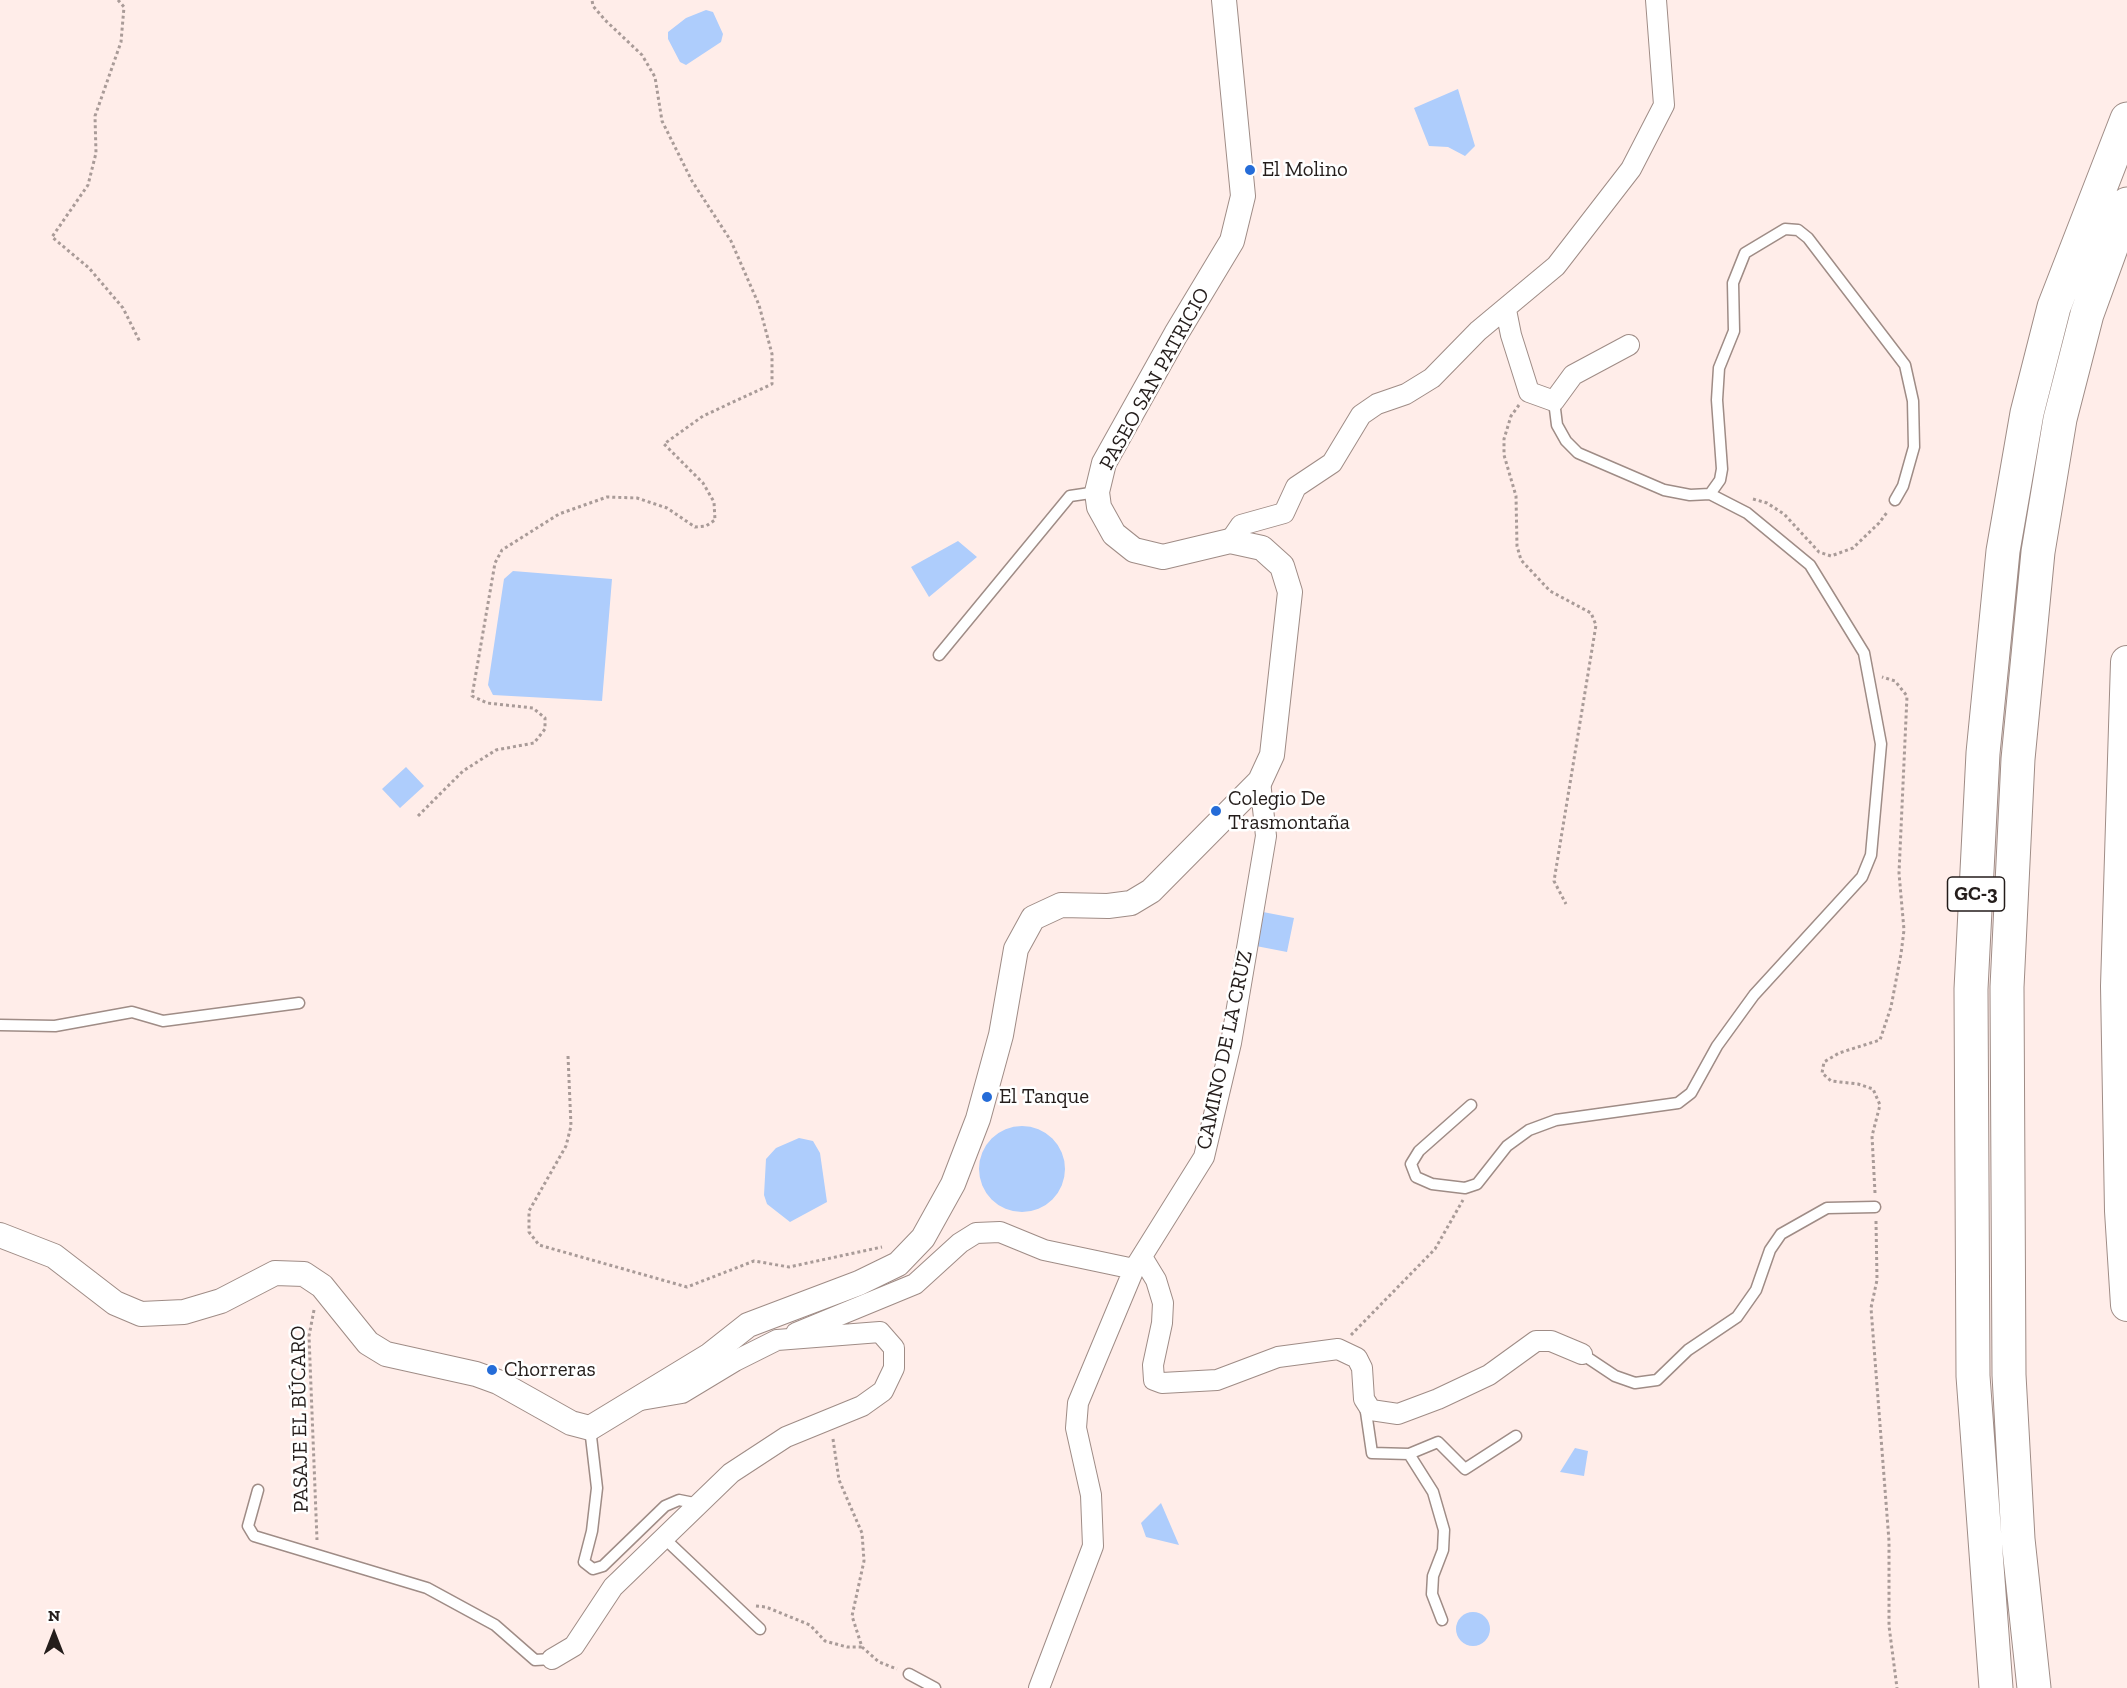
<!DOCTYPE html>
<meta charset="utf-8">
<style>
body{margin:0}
#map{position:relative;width:2127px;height:1688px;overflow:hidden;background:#ffede9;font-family:"Zilla Slab",serif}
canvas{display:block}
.north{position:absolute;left:24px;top:1604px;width:60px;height:60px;-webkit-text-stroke:4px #fff;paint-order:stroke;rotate:0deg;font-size:16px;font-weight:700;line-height:24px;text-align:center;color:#241d1b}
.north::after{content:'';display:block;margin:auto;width:21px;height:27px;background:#241d1b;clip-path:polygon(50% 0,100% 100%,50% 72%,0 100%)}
</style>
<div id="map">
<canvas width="2127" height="1688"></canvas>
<div class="north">N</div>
</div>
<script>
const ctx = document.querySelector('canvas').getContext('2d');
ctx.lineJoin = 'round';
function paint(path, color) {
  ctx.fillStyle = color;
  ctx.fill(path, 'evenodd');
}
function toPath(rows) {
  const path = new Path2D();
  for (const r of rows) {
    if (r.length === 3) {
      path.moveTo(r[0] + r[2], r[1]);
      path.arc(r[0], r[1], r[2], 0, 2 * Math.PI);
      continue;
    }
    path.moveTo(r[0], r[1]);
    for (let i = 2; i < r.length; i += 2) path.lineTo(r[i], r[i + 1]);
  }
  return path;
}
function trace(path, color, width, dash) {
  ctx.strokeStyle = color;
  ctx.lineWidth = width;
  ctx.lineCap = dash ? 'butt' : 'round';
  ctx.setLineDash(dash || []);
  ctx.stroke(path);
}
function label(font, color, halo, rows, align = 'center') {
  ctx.font = font + ' "Zilla Slab",serif';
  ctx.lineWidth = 5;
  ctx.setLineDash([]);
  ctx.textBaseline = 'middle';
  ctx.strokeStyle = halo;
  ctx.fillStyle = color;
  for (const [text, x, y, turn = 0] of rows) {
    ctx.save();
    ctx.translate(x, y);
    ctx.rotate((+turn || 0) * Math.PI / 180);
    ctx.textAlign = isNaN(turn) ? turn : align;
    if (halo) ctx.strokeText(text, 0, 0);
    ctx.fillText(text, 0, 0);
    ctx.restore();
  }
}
const water = toPath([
 [706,10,713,12,723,34,721,42,686,65,680,62,668,39,668,32,686,18],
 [1458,89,1475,146,1465,156,1448,147,1429,146,1414,108],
 [958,541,977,557,929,597,911,567],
 [513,571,612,579,602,701,493,695,488,685,504,579],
 [406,767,424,786,400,808,382,789],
 [1263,912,1294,918,1287,952,1256,946],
 [1022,1169,43],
 [799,1138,813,1141,820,1153,827,1202,790,1222,767,1204,764,1195,766,1159,776,1148],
 [1575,1448,1588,1451,1584,1476,1560,1472],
 [1161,1503,1179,1545,1146,1537,1141,1523],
 [1473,1629,17]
]);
const path = toPath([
 [118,0,124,7,121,42,95,116,96,153,88,185,52,237,89,268,123,308,140,342],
 [1519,405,1511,416,1504,439,1504,455,1516,496,1517,546,1521,560,1550,591,1591,613,1596,625,1554,881,1566,904],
 [1753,499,1767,503,1784,514,1819,552,1831,556,1853,548,1879,523,1888,511],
 [418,816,463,771,496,750,534,743,545,729,545,718,533,708,487,703,472,696,495,563,502,550,559,514,607,497,637,498,667,508,695,527,706,526,715,520,714,502,703,483,664,444,703,416,772,384,772,354,759,305,731,241,692,181,662,121,655,77,642,55,605,20,593,6,592,0],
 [568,1056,571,1126,566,1146,529,1211,529,1232,539,1245,687,1287,754,1261,789,1267,882,1247],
 [1875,1193,1872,1136,1880,1105,1873,1089,1858,1084,1831,1081,1822,1073,1824,1062,1839,1053,1880,1040,1891,1007,1901,954,1904,930,1899,873,1907,696,1895,681,1882,677],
 [1876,1221,1877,1280,1871,1308,1889,1541,1889,1626,1897,1688],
 [314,1310,309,1336,317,1540],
 [1351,1335,1435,1249,1463,1200],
 [833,1439,839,1480,862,1533,864,1561,852,1616,862,1647,879,1662,897,1669],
 [756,1606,766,1607,810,1625,825,1641,847,1647,862,1647]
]);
const service = toPath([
 [1554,401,1557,425,1566,441,1578,453,1664,490,1690,495,1710,494,1720,480,1722,469,1717,400,1719,368,1734,331,1733,283,1745,253,1785,229,1798,230,1808,238,1905,365,1913,401,1914,447,1903,486,1895,500],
 [939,655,1070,496,1097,492],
 [0,1025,55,1026,132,1012,163,1021,299,1003],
 [1471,1105,1419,1151,1411,1164,1416,1177,1432,1184,1465,1188,1477,1184,1507,1146,1529,1130,1556,1120,1678,1103,1691,1093,1717,1046,1754,995,1862,877,1871,855,1881,744,1864,653,1810,565,1747,513,1710,494],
 [1582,1354,1615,1376,1635,1383,1657,1380,1688,1350,1737,1317,1756,1290,1770,1250,1781,1234,1827,1208,1875,1207],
 [1365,1405,1372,1453,1409,1454,1438,1442,1465,1469,1516,1436],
 [590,1428,597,1488,592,1531,584,1562,593,1569,603,1566,665,1506,679,1500,699,1504],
 [1409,1454,1433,1492,1444,1530,1443,1550,1433,1576,1432,1594,1442,1620],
 [258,1490,248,1526,254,1536,427,1588,495,1625,535,1660,552,1659],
 [665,1539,760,1629],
 [909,1674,935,1688]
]);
const minor = toPath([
 [1506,310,1511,335,1529,392,1554,401,1573,375,1629,345],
 [1230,541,1241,525,1284,513,1296,487,1332,463,1361,415,1377,404,1406,394,1432,378,1478,331,1556,266,1631,169,1664,105,1656,0],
 [1142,1257,1156,1280,1163,1303,1162,1323,1153,1365,1154,1380,1162,1383,1217,1380,1278,1357,1338,1349,1357,1358,1362,1368,1364,1399,1371,1410,1398,1414,1438,1399,1489,1375,1536,1341,1551,1341,1582,1354],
 [796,1333,915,1284,960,1243,976,1233,1000,1232,1044,1250,1134,1269],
 [552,1659,574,1646,613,1587,731,1473,786,1437,862,1406,883,1391,894,1368,894,1348,880,1332,777,1340,735,1361,682,1393,641,1400],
 [1039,1688,1093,1546,1091,1495,1076,1428,1078,1403,1134,1269,1204,1157,1231,1043,1266,836,1260,781]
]);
const tertiary = toPath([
 [0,1235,54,1256,115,1303,141,1314,184,1312,221,1301,275,1273,304,1274,322,1286,368,1343,386,1354,476,1374,498,1382,571,1423,590,1428,710,1355,748,1325,859,1283,898,1264,923,1238,953,1184,978,1119,1001,1035,1016,949,1033,918,1061,905,1108,906,1131,903,1151,891,1260,781,1272,755,1290,592,1282,566,1262,548,1230,541,1163,557,1134,550,1114,534,1099,507,1097,492,1104,463,1176,334,1232,241,1243,196,1224,0]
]);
const primary = toPath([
 [2127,662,2117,986,2121,1211,2127,1305]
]);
const motorway = toPath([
 [1996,1688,1973,1376,1971,989,1983,753,2003,551,2027,413,2054,307,2127,119],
 [2034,1688,2018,1539,2009,1375,2007,987,2018,759,2038,552,2060,419,2087,314,2127,204]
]);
const markers = [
 [1250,170,6,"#256cd8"],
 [1216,811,6,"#256cd8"],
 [987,1097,6,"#256cd8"],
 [492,1370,6,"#256cd8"]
];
const shields = [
 [1976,894,57]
];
const shieldNames = [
 ["GC-3",1976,894]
];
const poiNames = [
 ["El Molino",1262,170],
 ["Colegio De",1228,799],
 ["Trasmontaña",1228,823],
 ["El Tanque",999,1097],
 ["Chorreras",504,1370]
];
const streetNames = [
 ["PASEO SAN PATRICIO",1155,379,-61],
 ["CAMINO DE LA CRUZ",1225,1050,-78],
 ["PASAJE EL BÚCARO",300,1419,-91]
];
paint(water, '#aecdfc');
trace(service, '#9f8c86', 13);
trace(minor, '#9f8c86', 22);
trace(tertiary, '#9f8c86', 26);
trace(primary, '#9f8c86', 34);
trace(motorway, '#9f8c86', 35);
trace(path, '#a99b98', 3, [3, 3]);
trace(service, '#fff', 10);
trace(minor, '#fff', 20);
trace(tertiary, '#fff', 24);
trace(primary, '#fff', 32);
trace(motorway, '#fff', 33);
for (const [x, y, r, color] of markers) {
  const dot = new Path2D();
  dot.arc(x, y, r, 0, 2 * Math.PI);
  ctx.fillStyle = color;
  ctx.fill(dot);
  trace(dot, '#fff', 2);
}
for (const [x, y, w] of shields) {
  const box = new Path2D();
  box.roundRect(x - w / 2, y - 17, w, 34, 4.5);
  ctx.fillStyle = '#fff';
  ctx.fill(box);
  trace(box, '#241d1b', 1.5);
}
label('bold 20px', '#241d1b', null, shieldNames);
label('21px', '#241d1b', '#fff', poiNames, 'left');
label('21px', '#241d1b', '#fff', streetNames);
</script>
